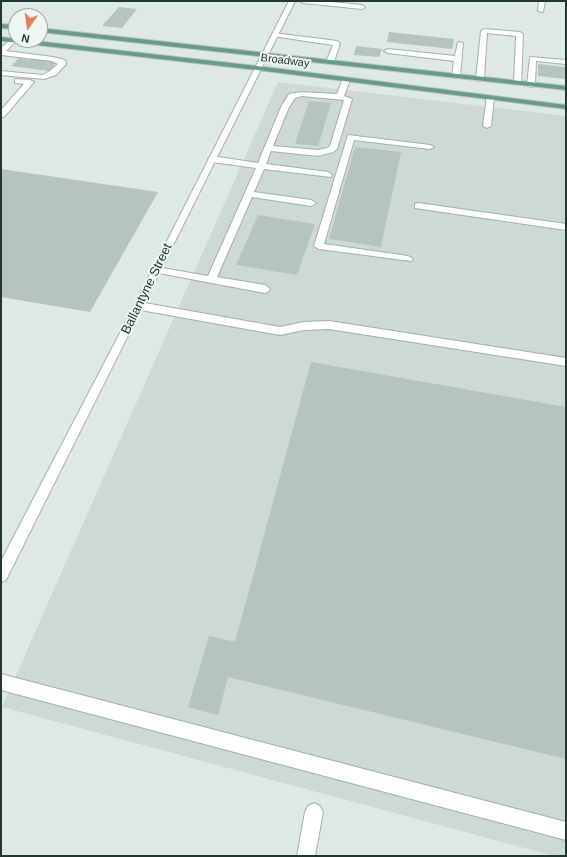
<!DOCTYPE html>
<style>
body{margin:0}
#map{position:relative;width:567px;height:857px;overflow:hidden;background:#dfe9e4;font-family:Arial,sans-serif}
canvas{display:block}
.frame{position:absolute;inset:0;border:2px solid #213831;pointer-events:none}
.north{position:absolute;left:8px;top:8px;width:40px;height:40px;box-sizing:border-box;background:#eff6f2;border:1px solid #9daaa5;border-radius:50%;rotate:193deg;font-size:11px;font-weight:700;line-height:16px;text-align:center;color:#213831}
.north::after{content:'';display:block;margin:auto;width:14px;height:18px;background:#e97b5d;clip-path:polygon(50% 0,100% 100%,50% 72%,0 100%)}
</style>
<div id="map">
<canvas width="567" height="857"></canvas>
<div class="frame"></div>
<div class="north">N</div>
</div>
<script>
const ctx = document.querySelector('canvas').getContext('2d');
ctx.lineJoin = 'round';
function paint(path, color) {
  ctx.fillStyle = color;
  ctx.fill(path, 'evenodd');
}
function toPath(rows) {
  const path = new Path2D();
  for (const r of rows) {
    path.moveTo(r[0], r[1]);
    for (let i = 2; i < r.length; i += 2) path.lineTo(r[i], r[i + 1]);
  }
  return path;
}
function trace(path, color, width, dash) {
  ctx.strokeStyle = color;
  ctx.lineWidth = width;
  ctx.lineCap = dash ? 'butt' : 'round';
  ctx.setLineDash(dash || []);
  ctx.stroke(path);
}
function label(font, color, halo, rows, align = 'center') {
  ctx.font = font + ' Arial,sans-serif';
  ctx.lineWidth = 4;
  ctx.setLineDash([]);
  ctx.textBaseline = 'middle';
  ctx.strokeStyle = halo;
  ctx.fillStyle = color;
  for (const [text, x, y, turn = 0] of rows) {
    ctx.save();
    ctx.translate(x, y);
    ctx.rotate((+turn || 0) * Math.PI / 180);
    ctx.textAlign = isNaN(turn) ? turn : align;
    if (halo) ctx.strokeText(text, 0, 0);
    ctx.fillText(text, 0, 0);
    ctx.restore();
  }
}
const built = toPath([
 [278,82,566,116,566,856,554,856,2,707]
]);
const building = toPath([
 [119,7,137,9,122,28,102,26],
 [389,32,454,39,452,49,387,42],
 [356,46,382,49,379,57,354,55],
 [19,58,30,60,32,58,56,63,49,71,11,66],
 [538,64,566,67,566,79,538,76],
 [309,101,331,103,318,146,295,144],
 [355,147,401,152,381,247,329,239],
 [1,169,158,192,90,312,1,297],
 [258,215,315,224,297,275,236,265],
 [311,362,566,407,566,759,228,677,218,715,188,707,209,636,235,642]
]);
const lane = toPath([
 [300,1,322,1,362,5,365,7,362,9,303,3,300,1],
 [484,29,520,32,523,34,521,85,514,83,516,36,487,33,484,79,480,81,476,79,481,31,484,29],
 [274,33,337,41,340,43,334,62,330,64,326,62,333,45,272,36,272,34,274,33],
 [16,35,17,40,6,51,53,57,65,60,66,64,56,75,44,79,1,75,1,71,43,75,50,71,58,64,52,61,1,55,1,48,16,35],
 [458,42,463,43,460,76,456,78,452,76,454,61,388,53,384,51,388,49,455,56,458,42],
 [530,57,566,60,566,64,536,61,535,85,531,87,527,85,530,57],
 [343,78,350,80,344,96,352,99,337,149,333,152,318,156,271,151,266,164,328,172,332,175,331,177,264,169,254,192,311,200,316,203,311,206,252,197,217,277,265,285,270,289,269,291,265,293,153,272,152,270,153,268,157,267,208,276,256,168,212,162,208,159,212,156,258,163,281,107,289,94,302,92,337,94,343,78],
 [302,96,344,100,330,146,327,148,318,150,273,146,289,107,295,98,302,96],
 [15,79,30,80,34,82,4,117,1,117,1,110,24,84,15,83,15,79],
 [487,96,494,98,491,126,487,128,483,126,487,96],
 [348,135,430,145,434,147,430,149,354,140,324,244,408,256,413,259,411,261,319,249,314,246,348,135],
 [418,203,566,224,566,230,415,208,415,204,418,203],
 [139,302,280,327,304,322,329,321,566,358,566,366,329,329,304,330,280,335,135,309,134,306,139,302],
 [1,674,566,822,566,840,1,690,1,674]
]);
const street = toPath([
 [539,1,545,1,543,12,538,11,539,1],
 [314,803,320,806,323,812,315,856,297,856,305,812,308,806,314,803]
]);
const secondary = toPath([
 [289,1,295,1,6,580,1,582,1,561,134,306,289,1]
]);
const primary = toPath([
 [1,24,16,25,16,29,1,28,1,24],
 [40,28,566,86,566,90,40,32,40,28],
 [1,37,257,66,566,105,566,109,257,70,1,41,1,37]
]);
const farStreetnames = [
 ["Broadway",285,61,7]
];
const streetNames = [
 ["Ballantyne Street",147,289,-64]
];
paint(built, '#cdd9d3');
paint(building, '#b5c4bd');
trace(lane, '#a2b0ab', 2);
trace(street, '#a2b0ab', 2);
trace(secondary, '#9fb4ac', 2);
trace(primary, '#bcc3c1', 2);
paint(lane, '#fff');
paint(street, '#fff');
paint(secondary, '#fff');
paint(primary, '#669c8d');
label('11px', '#213831', '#eff6f2', farStreetnames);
label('13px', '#213831', '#eff6f2', streetNames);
</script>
